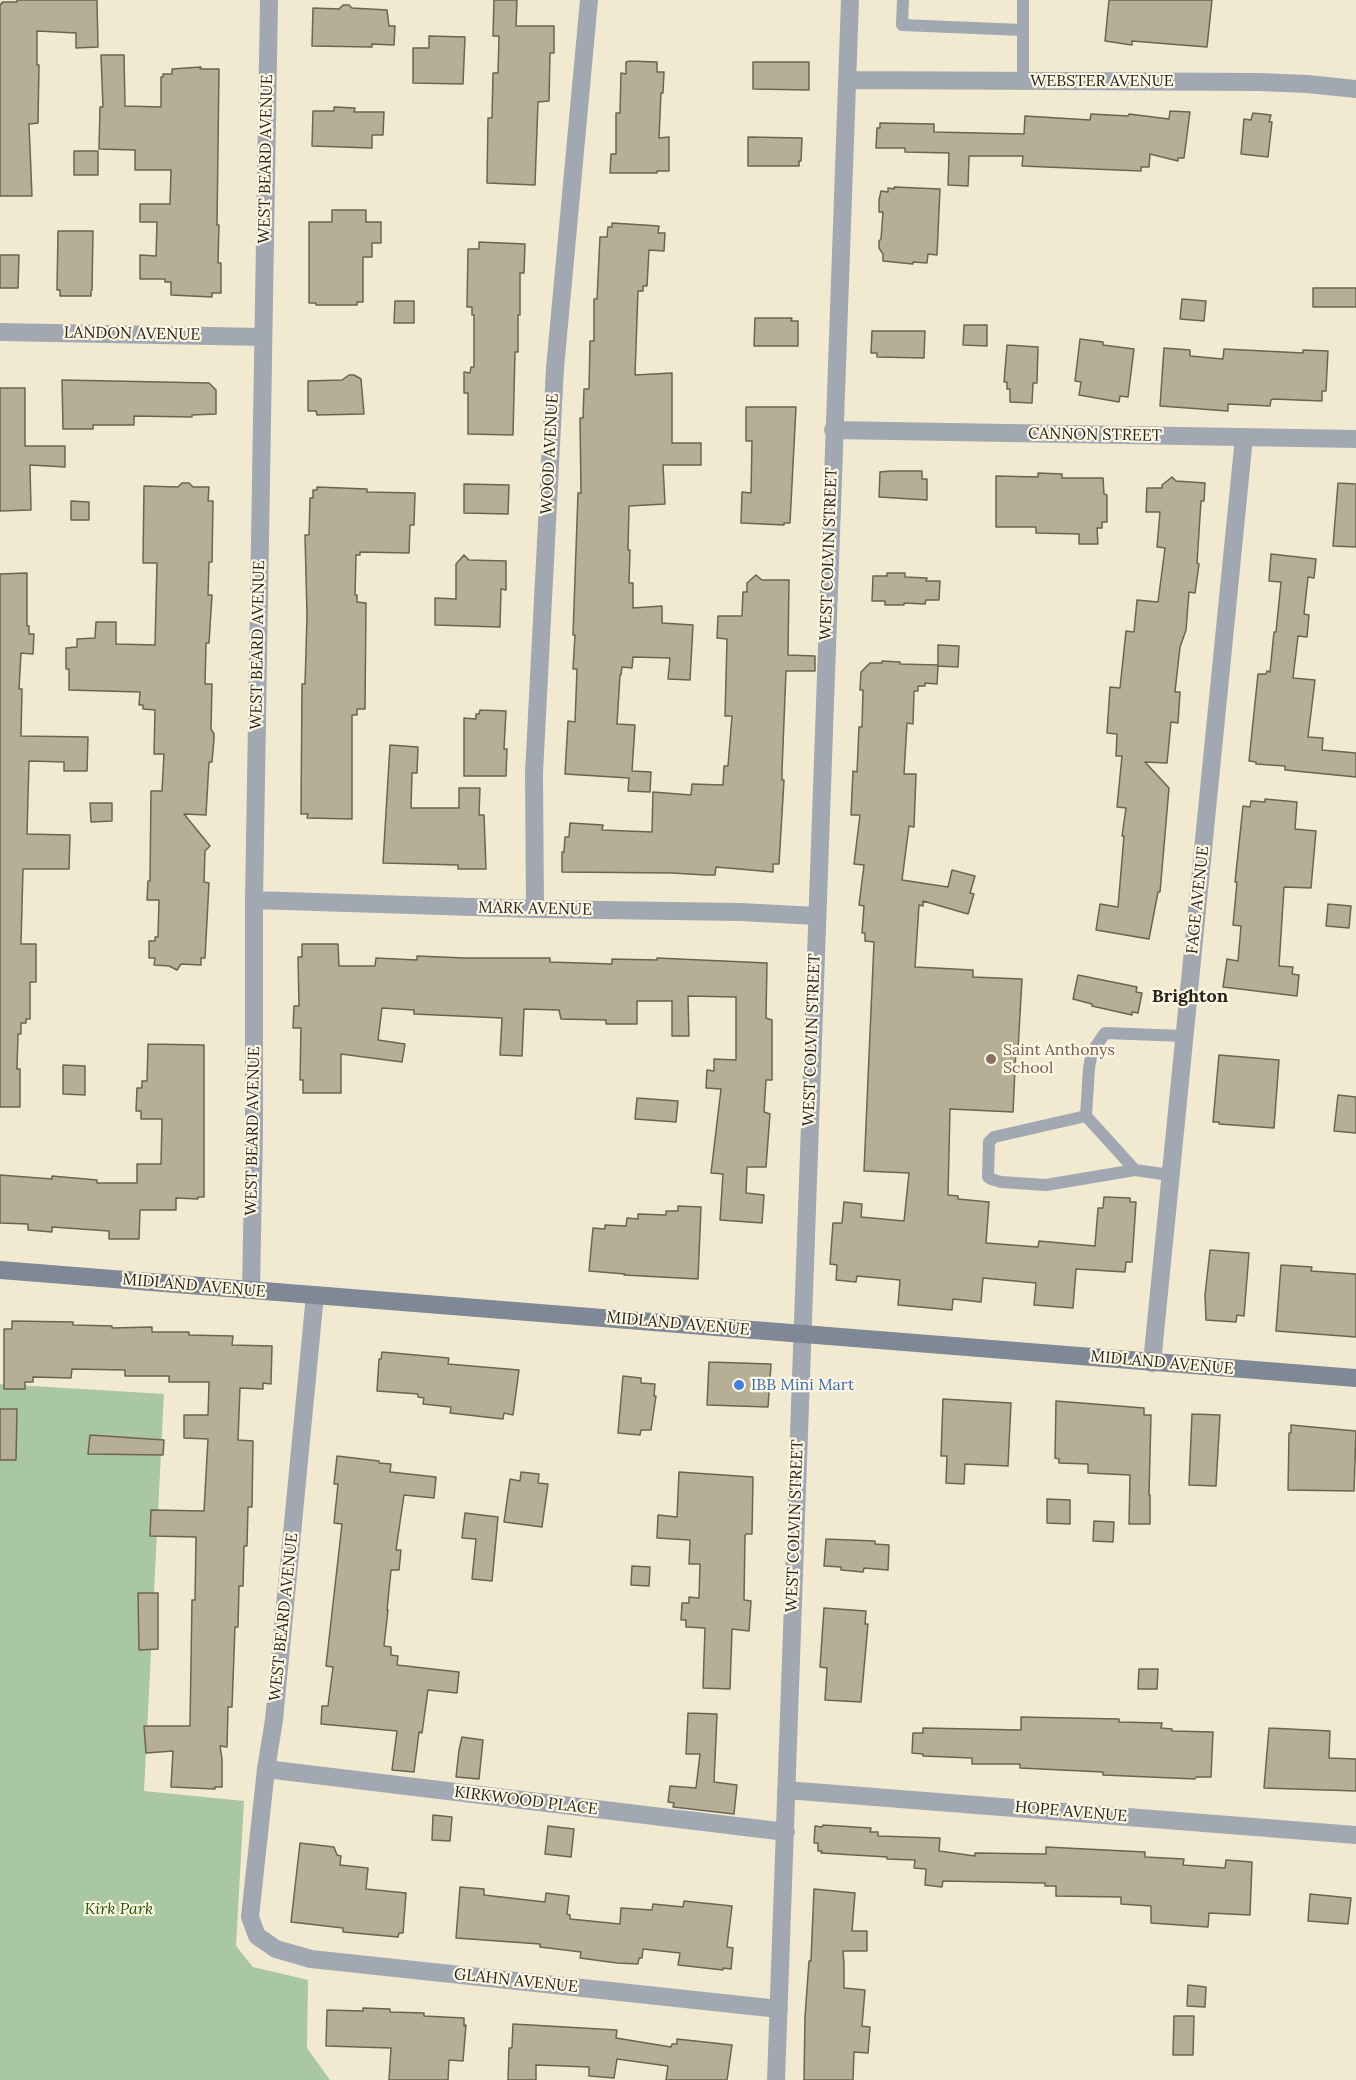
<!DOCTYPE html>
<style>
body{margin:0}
canvas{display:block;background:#f2ead0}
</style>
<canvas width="1356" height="2080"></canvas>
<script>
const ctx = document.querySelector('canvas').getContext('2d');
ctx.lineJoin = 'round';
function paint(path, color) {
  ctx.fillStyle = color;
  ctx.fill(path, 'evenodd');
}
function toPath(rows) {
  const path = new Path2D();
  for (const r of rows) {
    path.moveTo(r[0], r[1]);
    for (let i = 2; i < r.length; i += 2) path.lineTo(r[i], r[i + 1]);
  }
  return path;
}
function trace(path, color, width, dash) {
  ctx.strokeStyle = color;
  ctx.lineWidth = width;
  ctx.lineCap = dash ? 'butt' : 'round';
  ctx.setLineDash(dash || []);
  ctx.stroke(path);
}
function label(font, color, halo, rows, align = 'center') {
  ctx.font = font + ' Lora,serif';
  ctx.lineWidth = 4.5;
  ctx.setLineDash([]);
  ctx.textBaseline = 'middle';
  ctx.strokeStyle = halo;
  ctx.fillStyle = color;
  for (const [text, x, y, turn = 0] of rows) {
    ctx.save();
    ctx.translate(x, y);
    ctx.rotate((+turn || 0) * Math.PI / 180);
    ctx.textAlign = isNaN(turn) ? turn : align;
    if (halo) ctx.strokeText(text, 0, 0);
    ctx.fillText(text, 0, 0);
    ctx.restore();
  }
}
const green = toPath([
 [0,1384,164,1394,144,1791,244,1801,236,1946,253,1967,308,1980,307,2048,330,2080,0,2080]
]);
const building = toPath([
 [17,0,97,0,98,47,76,48,76,33,37,31,37,65,39,65,38,123,29,124,32,196,0,196,0,4,2,4,2,2,17,2,17,0],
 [494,0,517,0,516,26,554,26,554,53,550,53,549,101,538,102,535,185,487,183,488,118,492,118,493,73,498,73,499,36,493,36,494,0],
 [1109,0,1212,0,1207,47,1132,41,1132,45,1105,41,1109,0],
 [343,5,349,5,352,8,387,10,389,26,395,26,394,45,372,44,372,47,312,46,313,8,339,9,343,5],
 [429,36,465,37,463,84,413,83,413,48,429,48,429,36],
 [101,55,124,55,125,106,161,107,161,77,163,77,163,74,172,74,172,69,201,67,200,69,219,69,217,225,219,225,218,263,221,263,221,293,212,293,212,297,171,295,171,282,165,282,165,279,140,279,140,255,156,256,157,222,140,222,140,204,170,204,171,170,135,170,135,150,99,149,100,107,103,107,101,55],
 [630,61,657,62,657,72,664,72,663,93,661,93,659,138,669,137,669,171,657,171,657,173,610,173,611,154,616,154,616,113,620,113,621,73,626,74,626,62,630,61],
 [753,62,809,62,809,90,753,89,753,62],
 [334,107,355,108,354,112,384,112,383,135,372,135,372,148,312,146,313,111,334,111,334,107],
 [1170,111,1190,112,1184,158,1178,158,1178,161,1150,154,1149,167,1141,167,1141,171,1022,166,1023,156,969,156,968,186,948,185,949,153,905,152,905,148,876,148,877,128,880,128,880,123,934,124,934,132,1024,134,1025,116,1090,120,1091,114,1128,116,1129,114,1169,119,1170,111],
 [1253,113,1271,115,1269,122,1272,122,1268,157,1241,154,1244,119,1251,120,1253,113],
 [748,137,802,138,801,161,799,161,799,166,748,166,748,137],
 [74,151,98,151,98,175,74,175,74,151],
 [894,187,940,189,937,255,928,254,927,263,913,262,913,264,883,261,883,254,879,248,879,241,881,239,883,212,879,212,879,200,881,191,888,192,888,188,894,189,894,187],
 [332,210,366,210,366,222,381,222,381,243,372,243,372,257,363,257,363,302,357,302,357,305,316,305,316,303,309,303,309,222,332,222,332,210],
 [612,223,659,226,658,233,665,233,664,251,649,250,647,286,643,286,643,291,638,291,635,375,672,373,672,443,701,443,701,465,663,465,665,504,629,506,628,550,630,550,629,583,633,583,633,608,662,606,662,623,693,625,690,680,668,679,670,658,633,657,632,668,622,667,621,675,620,675,617,724,635,725,632,771,651,772,650,792,628,791,629,778,565,774,568,721,575,722,577,669,573,669,575,635,573,635,578,493,581,493,580,418,583,418,584,389,589,389,590,341,594,341,594,299,597,299,600,237,607,237,608,227,612,227,612,223],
 [58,231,93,231,92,290,91,291,91,296,60,296,60,290,57,290,58,231],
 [479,242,525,244,524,273,520,273,520,315,518,315,518,352,515,352,513,435,468,434,468,393,464,393,464,372,470,373,471,367,474,367,474,315,472,315,472,307,467,307,468,249,479,249,479,242],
 [0,255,19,255,18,288,0,288,0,255],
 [1313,288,1356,288,1356,307,1313,307,1313,288],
 [1182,299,1206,301,1204,321,1180,319,1182,299],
 [395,301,414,301,414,323,394,323,395,301],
 [755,318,792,318,791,321,798,321,798,346,754,346,755,318],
 [964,325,987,325,987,346,963,345,964,325],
 [872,331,925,331,924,358,877,357,877,353,871,353,872,331],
 [1080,339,1103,342,1103,345,1134,349,1128,397,1120,396,1119,402,1079,395,1081,382,1075,381,1080,339],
 [1007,345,1038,347,1037,383,1033,383,1032,403,1010,402,1010,389,1007,389,1007,382,1004,382,1007,345],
 [1164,348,1190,350,1190,356,1223,359,1224,349,1303,353,1303,350,1328,351,1326,391,1322,391,1322,401,1273,399,1271,400,1270,406,1228,404,1228,411,1160,406,1164,348],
 [349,375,354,375,361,379,364,414,317,415,316,411,308,411,308,381,342,380,349,375],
 [62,380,209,383,216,390,216,414,192,415,192,417,134,416,134,425,93,425,93,429,63,429,62,380],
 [0,388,25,388,25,446,65,446,65,467,30,465,31,510,0,511,0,388],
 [746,407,796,407,790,523,784,523,784,525,741,523,742,492,751,493,752,441,746,441,746,407],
 [891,471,922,471,922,479,927,479,927,500,879,497,880,472,891,471],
 [1038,473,1062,474,1062,478,1103,478,1104,494,1107,495,1107,522,1102,522,1102,528,1097,528,1098,544,1079,544,1079,534,1036,533,1036,527,996,527,996,476,1038,477,1038,473],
 [1172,477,1176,481,1205,483,1204,501,1201,501,1197,563,1199,564,1195,593,1189,592,1186,630,1180,647,1175,692,1180,692,1178,723,1171,722,1167,763,1145,762,1169,788,1160,892,1158,892,1149,939,1096,930,1100,904,1118,907,1124,836,1122,836,1126,808,1117,807,1122,756,1116,756,1117,734,1107,733,1110,687,1120,688,1126,631,1134,632,1137,600,1158,602,1165,548,1157,547,1160,512,1146,512,1147,488,1162,488,1162,485,1172,477],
 [182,483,189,483,193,487,209,487,208,501,213,501,212,562,209,562,208,595,212,595,209,643,206,643,205,684,212,684,211,729,214,734,214,739,212,762,209,762,206,815,184,814,210,846,205,851,204,882,209,883,205,958,201,958,201,965,181,964,177,970,169,966,154,965,155,958,149,958,149,941,155,941,155,937,158,937,159,900,147,900,148,881,150,881,151,791,162,791,164,754,154,754,155,710,143,709,143,705,139,705,140,692,69,690,69,669,66,669,66,648,77,647,77,639,95,638,96,622,116,622,116,644,155,645,157,563,143,563,144,486,178,487,182,483],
 [1338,483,1356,484,1356,547,1333,546,1338,483],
 [464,484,509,485,508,514,464,513,464,484],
 [317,487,367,489,367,492,415,493,414,525,410,525,409,553,360,552,360,555,356,555,355,595,357,595,357,602,366,603,365,709,357,709,357,715,352,715,352,819,307,818,308,814,301,814,302,684,305,684,307,616,305,535,309,535,310,498,313,498,313,490,317,490,317,487],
 [71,501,89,502,89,520,71,520,71,501],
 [1271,554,1316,559,1314,578,1308,577,1304,614,1309,615,1307,637,1298,636,1293,678,1315,680,1308,737,1323,738,1322,750,1356,753,1356,777,1285,770,1285,766,1256,764,1256,762,1249,761,1258,674,1266,674,1267,671,1270,672,1274,632,1276,632,1281,582,1269,581,1271,554],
 [464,555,469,560,506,561,506,590,501,589,500,627,435,625,435,598,456,599,456,564,464,555],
 [27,573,27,626,29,626,29,634,34,634,33,654,21,653,19,689,22,689,21,736,88,737,87,771,64,771,64,762,29,761,27,834,70,835,69,869,23,869,21,944,36,944,36,982,30,982,30,1019,26,1019,26,1023,21,1023,21,1034,18,1034,17,1069,20,1069,20,1107,0,1107,0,574,27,573],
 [887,573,905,573,905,577,927,578,926,581,940,581,939,600,926,600,925,604,904,603,904,605,885,605,885,601,872,601,873,576,887,576,887,573],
 [756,575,762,580,789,580,788,655,815,656,815,671,786,671,782,771,782,780,784,780,779,864,773,864,773,872,716,867,715,875,706,875,672,873,562,872,562,852,564,852,565,837,569,837,570,823,603,825,602,830,652,832,653,792,691,795,692,784,723,785,724,766,728,766,732,716,725,716,727,639,717,638,718,616,742,616,743,592,747,592,747,583,756,575],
 [938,645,959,646,958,667,938,666,937,684,925,683,925,686,918,686,918,691,914,691,913,724,907,723,904,774,916,774,914,827,909,826,902,880,948,887,952,870,975,876,970,893,974,894,968,914,923,901,923,906,919,905,915,967,973,970,973,977,1022,979,1018,1049,1016,1048,1013,1112,950,1109,948,1195,958,1196,958,1199,989,1202,986,1243,1038,1247,1039,1241,1095,1246,1098,1208,1103,1208,1104,1197,1130,1198,1130,1202,1136,1202,1132,1262,1126,1262,1125,1272,1076,1269,1073,1308,1034,1305,1036,1283,983,1278,981,1302,953,1299,952,1310,898,1305,900,1280,857,1276,856,1282,836,1280,837,1265,830,1264,833,1223,842,1223,844,1202,862,1204,861,1217,904,1221,909,1173,864,1171,874,942,865,941,865,933,862,933,864,906,859,905,864,865,854,864,860,815,851,815,853,771,857,772,859,727,862,727,863,690,860,690,861,672,870,663,882,663,882,661,900,662,900,664,938,665,938,645],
 [480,710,506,711,504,749,507,749,506,776,464,776,464,718,476,719,476,714,479,714,480,710],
 [390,745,418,747,417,773,412,773,411,808,459,808,459,788,480,788,479,815,484,815,486,869,458,869,458,865,383,863,390,745],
 [1265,799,1297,802,1295,829,1316,831,1311,888,1284,887,1279,966,1293,967,1292,974,1299,975,1297,996,1223,987,1227,959,1238,961,1241,926,1233,925,1237,882,1235,882,1243,806,1250,807,1251,801,1265,802,1265,799],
 [90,803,112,803,112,821,91,822,90,803],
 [1328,904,1351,906,1349,928,1326,926,1328,904],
 [302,944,338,944,339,966,375,966,376,958,417,960,417,956,465,958,550,958,550,962,612,964,612,959,657,960,657,958,767,963,766,1018,772,1020,772,1080,766,1080,764,1112,770,1114,766,1167,747,1167,746,1193,764,1195,762,1223,720,1220,723,1174,711,1173,721,1089,706,1088,707,1070,714,1071,714,1059,736,1060,736,997,688,996,689,1036,672,1036,672,1001,637,1001,637,1024,606,1024,606,1020,561,1019,559,1010,524,1009,522,1056,500,1055,502,1018,414,1014,414,1010,382,1008,378,1040,405,1044,402,1062,341,1054,341,1093,303,1093,303,1080,300,1080,301,1028,293,1028,294,1006,299,1006,298,957,302,957,302,944],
 [1078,975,1137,987,1136,992,1142,993,1138,1013,1132,1012,1132,1015,1092,1006,1092,1004,1073,999,1078,975],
 [148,1044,204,1045,204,1197,198,1197,198,1199,176,1198,176,1210,140,1210,139,1239,109,1239,109,1231,52,1227,52,1232,28,1230,28,1224,0,1223,0,1175,52,1179,52,1176,97,1180,97,1183,137,1183,137,1164,161,1164,162,1119,141,1119,141,1111,136,1111,137,1088,142,1088,142,1081,147,1081,148,1044],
 [1219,1055,1279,1060,1274,1128,1219,1124,1219,1122,1213,1122,1219,1055],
 [63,1065,85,1066,85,1095,63,1094,63,1065],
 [1338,1095,1356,1097,1356,1133,1334,1131,1338,1095],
 [637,1098,678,1101,676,1122,635,1119,637,1098],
 [678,1206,701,1207,698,1279,624,1275,625,1274,589,1271,593,1228,605,1229,605,1225,626,1226,627,1218,638,1219,638,1214,666,1215,666,1211,678,1211,678,1206],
 [1210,1250,1249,1253,1244,1316,1237,1315,1236,1322,1206,1320,1205,1295,1210,1250],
 [1281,1265,1312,1267,1311,1271,1356,1274,1356,1337,1276,1331,1281,1265],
 [12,1321,73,1322,73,1325,112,1326,112,1328,152,1327,152,1332,189,1332,189,1335,233,1336,232,1345,272,1346,271,1384,263,1383,263,1389,240,1388,238,1440,253,1441,252,1507,248,1507,247,1546,244,1546,243,1586,239,1586,238,1627,235,1627,232,1707,228,1707,227,1747,220,1746,222,1759,222,1787,215,1787,215,1789,171,1787,173,1751,146,1753,144,1726,190,1726,192,1600,195,1600,196,1537,150,1536,151,1510,204,1511,208,1439,184,1438,184,1415,208,1415,209,1382,169,1382,169,1376,125,1376,125,1370,72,1369,71,1378,33,1377,33,1382,25,1382,25,1389,4,1389,4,1329,12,1329,12,1321],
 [382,1352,449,1358,448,1364,519,1370,513,1415,504,1413,503,1419,450,1413,451,1407,423,1404,424,1398,418,1397,418,1394,377,1391,379,1359,381,1359,382,1352],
 [709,1362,771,1364,768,1407,707,1405,709,1362],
 [623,1376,641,1378,641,1383,655,1384,654,1396,656,1396,651,1430,641,1430,640,1435,618,1433,623,1376],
 [943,1399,1011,1403,1008,1466,965,1464,964,1484,946,1483,947,1456,941,1456,943,1399],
 [1056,1401,1144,1408,1144,1415,1151,1415,1149,1495,1150,1495,1150,1524,1129,1524,1130,1475,1088,1473,1088,1464,1059,1463,1059,1459,1055,1458,1056,1401],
 [0,1409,17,1409,16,1460,0,1460,0,1409],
 [1192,1414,1220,1415,1216,1486,1189,1485,1192,1414],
 [1291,1425,1356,1431,1354,1491,1288,1490,1289,1433,1291,1433,1291,1425],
 [90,1435,164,1440,163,1455,88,1454,90,1435],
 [337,1456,379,1461,379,1463,391,1464,390,1472,436,1477,434,1498,404,1495,396,1550,401,1550,399,1570,391,1570,387,1610,388,1610,384,1646,391,1647,391,1655,398,1656,397,1665,459,1672,457,1693,428,1690,422,1733,419,1732,414,1772,392,1770,397,1731,321,1724,322,1706,328,1706,333,1667,326,1666,342,1524,334,1523,338,1484,334,1484,337,1456],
 [521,1472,539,1474,538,1483,548,1484,542,1527,504,1522,510,1479,520,1481,521,1472],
 [679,1472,753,1477,752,1534,746,1534,745,1536,744,1600,751,1601,749,1631,732,1629,730,1689,703,1688,705,1628,686,1627,686,1620,681,1620,682,1603,689,1603,689,1597,699,1598,700,1564,689,1564,690,1540,657,1538,658,1515,677,1517,679,1472],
 [1047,1499,1070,1500,1070,1524,1047,1523,1047,1499],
 [465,1513,498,1517,492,1581,472,1579,476,1539,462,1538,465,1513],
 [1094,1521,1114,1522,1113,1542,1093,1541,1094,1521],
 [826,1539,875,1541,875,1544,889,1545,888,1570,864,1568,863,1572,841,1570,841,1567,824,1566,826,1539],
 [632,1566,650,1567,649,1586,631,1585,632,1566],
 [138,1593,158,1593,158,1649,139,1650,138,1593],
 [824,1608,866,1611,865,1624,868,1624,861,1702,825,1700,827,1668,820,1667,824,1608],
 [1139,1669,1158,1669,1157,1689,1138,1689,1139,1669],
 [688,1713,717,1714,714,1782,737,1785,734,1814,673,1807,674,1803,668,1802,670,1786,696,1788,700,1754,686,1754,688,1713],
 [1021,1717,1119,1719,1119,1722,1162,1723,1161,1728,1172,1729,1172,1731,1213,1732,1211,1777,1196,1777,1195,1779,1103,1775,1103,1772,1020,1768,1020,1764,972,1764,972,1758,923,1756,923,1754,912,1753,913,1733,923,1733,923,1728,1021,1730,1021,1717],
 [1269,1728,1330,1731,1329,1758,1356,1759,1356,1791,1264,1788,1269,1728],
 [462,1737,483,1740,479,1779,456,1777,459,1750,462,1737],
 [433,1815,452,1817,450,1841,432,1840,433,1815],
 [823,1825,871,1828,870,1832,878,1832,878,1836,940,1838,939,1851,975,1856,975,1853,1046,1854,1046,1847,1145,1852,1145,1857,1184,1859,1183,1865,1225,1868,1226,1860,1252,1862,1250,1915,1209,1913,1208,1927,1151,1923,1151,1906,1121,1904,1121,1897,1056,1896,1056,1886,1045,1886,1045,1883,943,1881,942,1887,925,1885,926,1869,914,1868,915,1860,887,1859,887,1857,821,1853,822,1851,818,1851,818,1843,814,1843,815,1826,822,1827,823,1825],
 [548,1826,574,1829,571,1857,545,1854,548,1826],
 [300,1843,334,1847,337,1855,341,1856,340,1865,368,1868,366,1889,406,1893,403,1933,399,1933,398,1937,343,1932,343,1928,291,1922,300,1843],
 [460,1887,484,1889,484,1895,545,1902,546,1893,569,1896,567,1914,570,1915,570,1919,620,1924,621,1908,652,1910,653,1904,683,1907,684,1901,732,1906,727,1947,733,1948,731,1969,723,1968,723,1970,678,1965,680,1953,643,1949,642,1958,639,1958,638,1964,617,1963,580,1958,581,1952,540,1947,540,1944,456,1938,460,1887],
 [814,1889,855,1893,852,1931,867,1931,867,1951,843,1951,844,1963,844,1988,865,1990,862,2026,870,2027,868,2053,854,2052,853,2080,804,2080,805,2017,809,1961,811,1961,814,1889],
 [1310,1894,1351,1898,1348,1924,1308,1921,1310,1894],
 [1188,1985,1206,1987,1205,2007,1187,2006,1188,1985],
 [363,2008,390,2009,390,2012,424,2013,424,2016,464,2018,464,2026,466,2025,463,2061,449,2060,448,2080,389,2080,391,2048,326,2046,327,2010,363,2011,363,2008],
 [1174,2016,1194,2016,1193,2055,1173,2055,1174,2016],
 [513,2024,617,2030,616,2038,671,2047,672,2044,677,2044,677,2039,732,2045,727,2080,666,2080,668,2066,617,2059,614,2078,589,2076,589,2067,536,2065,536,2080,508,2080,509,2048,512,2048,513,2024]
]);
const lane = toPath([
 [903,0,902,25,1022,30],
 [1023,81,1023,0],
 [1086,1116,994,1137,989,1142,988,1177,991,1179,1001,1182,1046,1185,1135,1170,1170,1175],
 [1135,1170,1086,1116,1089,1068,1092,1052,1105,1033,1184,1036]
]);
const street = toPath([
 [847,80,1258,82,1308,84,1356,89],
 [0,332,263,337],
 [833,430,1356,439],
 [254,900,535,909,740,912,817,916],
 [535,909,534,773,555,368,589,0],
 [251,1290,254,1130,254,900,269,0],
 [315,1295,274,1720,266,1769,250,1917,257,1936,276,1949,311,1959,779,2009],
 [1152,1363,1244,437],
 [266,1769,786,1832],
 [786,1790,1356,1835],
 [776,2080,850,0]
]);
const secondary = toPath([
 [0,1270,1356,1378]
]);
const markers = [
 [991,1059,6,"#8d6e63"],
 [739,1385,6,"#3f7fe0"]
];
const streetNames = [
 ["WEBSTER AVENUE",1102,81],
 ["WEST BEARD AVENUE",266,159,-89],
 ["LANDON AVENUE",132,334,1],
 ["CANNON STREET",1095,435,1],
 ["WOOD AVENUE",550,454,-87],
 ["WEST COLVIN STREET",829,554,-88],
 ["WEST BEARD AVENUE",258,645,-89],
 ["FAGE AVENUE",1198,900,-84],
 ["MARK AVENUE",535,909,1],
 ["WEST COLVIN STREET",812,1040,-88],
 ["WEST BEARD AVENUE",253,1131,-89],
 ["MIDLAND AVENUE",194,1286,5],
 ["MIDLAND AVENUE",678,1324,5],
 ["MIDLAND AVENUE",1162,1363,5],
 ["WEST COLVIN STREET",795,1526,-88],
 ["WEST BEARD AVENUE",284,1617,-84],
 ["KIRKWOOD PLACE",526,1801,7],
 ["HOPE AVENUE",1071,1812,5],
 ["GLAHN AVENUE",516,1981,6]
];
const educationNames = [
 ["Saint Anthonys",1003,1050],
 ["School",1003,1068]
];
const shopNames = [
 ["IBB Mini Mart",751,1385]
];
const parkNames = [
 ["Kirk Park",119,1909]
];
const neighbourhoodNames = [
 ["Brighton",1190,997]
];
paint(green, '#a9c7a0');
paint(building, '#b7ae96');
trace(building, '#6c644e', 1.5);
trace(lane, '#a2a8b2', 12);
trace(street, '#a2a8b2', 18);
trace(secondary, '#7f8896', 18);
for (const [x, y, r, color] of markers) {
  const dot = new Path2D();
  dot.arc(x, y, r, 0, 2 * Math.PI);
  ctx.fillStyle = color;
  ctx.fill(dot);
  trace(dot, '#fef7e3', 2);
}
label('16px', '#26231a', '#fef7e3', streetNames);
label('16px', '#785e54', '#fef7e3', educationNames, 'left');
label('16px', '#366cbe', '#fef7e3', shopNames, 'left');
label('italic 16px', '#1e5a01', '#fef7e3', parkNames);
label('bold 18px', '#26231a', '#fef7e3', neighbourhoodNames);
</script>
